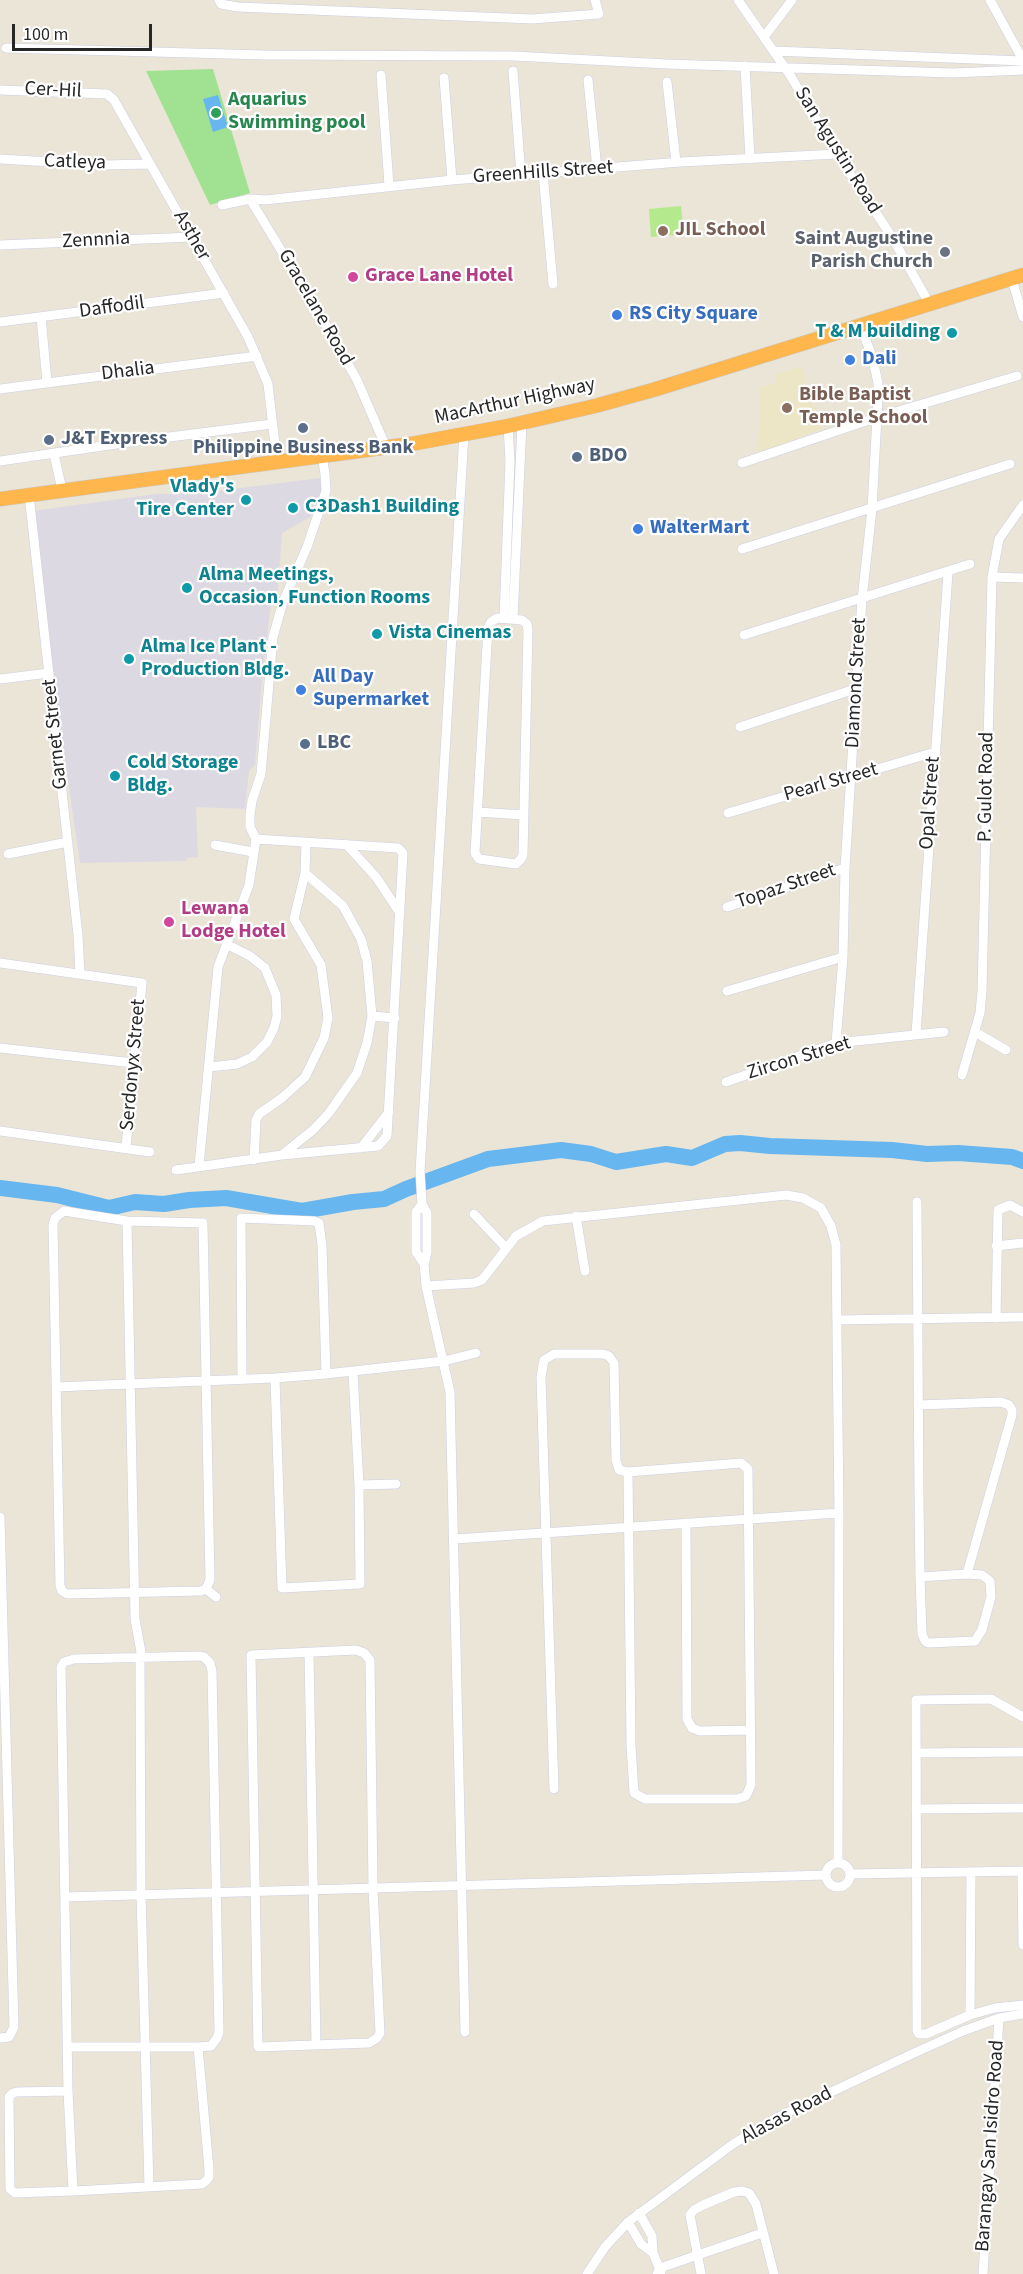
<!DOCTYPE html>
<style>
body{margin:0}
#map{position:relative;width:1023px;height:2274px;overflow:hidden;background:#eae5d7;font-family:"Source Sans 3",sans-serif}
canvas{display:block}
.scale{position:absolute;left:12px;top:24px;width:140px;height:27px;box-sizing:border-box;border:3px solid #272727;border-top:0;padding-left:8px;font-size:18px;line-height:21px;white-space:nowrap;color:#272727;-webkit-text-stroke:4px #fff;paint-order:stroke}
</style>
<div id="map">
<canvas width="1023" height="2274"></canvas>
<div class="scale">100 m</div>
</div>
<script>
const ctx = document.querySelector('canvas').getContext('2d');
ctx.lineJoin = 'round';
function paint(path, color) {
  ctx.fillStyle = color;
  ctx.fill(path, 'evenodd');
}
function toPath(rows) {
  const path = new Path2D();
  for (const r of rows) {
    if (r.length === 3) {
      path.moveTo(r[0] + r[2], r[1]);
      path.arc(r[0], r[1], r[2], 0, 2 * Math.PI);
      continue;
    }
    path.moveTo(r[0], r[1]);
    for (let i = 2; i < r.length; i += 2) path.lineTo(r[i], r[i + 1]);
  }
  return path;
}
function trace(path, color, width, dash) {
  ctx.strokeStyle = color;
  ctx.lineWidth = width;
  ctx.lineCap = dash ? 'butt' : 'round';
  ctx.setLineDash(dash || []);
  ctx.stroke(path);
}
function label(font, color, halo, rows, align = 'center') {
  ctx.font = font + ' "Source Sans 3",sans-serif';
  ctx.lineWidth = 4.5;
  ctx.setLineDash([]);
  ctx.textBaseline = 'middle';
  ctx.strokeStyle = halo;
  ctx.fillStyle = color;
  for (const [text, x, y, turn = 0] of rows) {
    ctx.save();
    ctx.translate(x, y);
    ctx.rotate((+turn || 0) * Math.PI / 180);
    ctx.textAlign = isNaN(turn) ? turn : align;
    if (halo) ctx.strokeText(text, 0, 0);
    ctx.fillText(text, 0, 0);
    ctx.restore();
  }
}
const industrial = toPath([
 [320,478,322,494,319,506,310,517,282,533,278,590,272,595,262,679,255,765,249,771,245,809,196,807,198,857,187,858,186,861,80,863,53,679,33,511,156,494,201,493]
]);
const education = toPath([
 [801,366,822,429,797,438,799,441,758,456,760,387,776,383,775,375]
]);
const green = toPath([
 [213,69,250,193,210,205,146,71]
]);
const pitch = toPath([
 [681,206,684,234,651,237,649,209]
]);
const water = toPath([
 [218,95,228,127,213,132,203,99]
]);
const river = toPath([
 [0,1188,57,1195,109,1208,135,1202,164,1204,189,1200,226,1198,302,1211,353,1202,384,1199,406,1189,488,1159,561,1150,591,1154,616,1162,666,1154,692,1158,725,1144,740,1143,770,1146,892,1150,927,1154,958,1153,1012,1157,1023,1161]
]);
const minor = toPath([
 [219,0,221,4,238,7,532,19,599,14,595,0],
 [738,0,790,75,837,154,892,237,930,305],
 [990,0,1023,60],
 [764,37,792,0],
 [6,48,265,55,514,56,666,64,953,73,1023,70],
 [774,51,1023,61],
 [745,66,750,159],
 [513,71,521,175],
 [381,75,389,185],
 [444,78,452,180],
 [588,80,597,169],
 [667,82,676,162],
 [0,90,107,94,114,100,248,337,268,384,277,462],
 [0,159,102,165,150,164],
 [543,173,553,284],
 [250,199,319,313,357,380,386,447],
 [222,205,250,199,265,200,452,180,681,162,837,154],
 [0,245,192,237],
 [1012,279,1023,317],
 [41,317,47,382],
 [0,322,224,293],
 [0,389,257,356],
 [54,454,62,490],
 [0,461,130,442,272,424],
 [742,463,875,418,1017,376],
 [29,495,78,935,80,974],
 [742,549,1010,464],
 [992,577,1023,578],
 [497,618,522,620,527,624,528,630,523,855,521,859,516,864,479,859,475,853,488,628,491,622,497,618],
 [504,618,510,461,508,426],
 [513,619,522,423],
 [744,635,970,564],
 [0,679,49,673],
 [740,727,858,688],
 [477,812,524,815],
 [728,813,935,752],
 [346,844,376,877,400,913],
 [215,845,253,852],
 [8,854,68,842],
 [727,907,845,868],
 [0,963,142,983,126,1147],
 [727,991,843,957],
 [372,1016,395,1018],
 [975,1032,1006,1050],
 [916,1034,948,573],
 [836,1043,843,957,845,868,862,599,872,509,878,398,878,383,873,360,861,326],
 [0,1048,133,1063],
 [209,1067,237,1064,252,1057,267,1042,274,1028,277,1016,276,995,265,968,250,956,226,944],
 [962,1075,980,1013,982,991,992,577,999,539,1023,505],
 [726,1082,836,1043,944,1032],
 [0,1131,150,1152],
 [361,1148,389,1112],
 [283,1154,313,1130,329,1113,357,1073,367,1043,372,1016,367,961,361,939,343,906,305,873],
 [254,1160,256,1120,259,1114,282,1098,305,1077,324,1038,328,1018,321,965,294,919,305,873,306,843],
 [199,1166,218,967,249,885,256,839,250,827,250,815,252,801,261,774,273,637,283,602,307,547,326,491,325,474,322,455],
 [176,1170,282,1155,378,1146,387,1136,403,853,398,848,256,839],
 [917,1202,919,1496,920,1577,922,1634,925,1641,928,1643,975,1641,982,1630,991,1597,990,1581,982,1575,967,1574,920,1577],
 [422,1204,427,1213,427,1253,424,1264,426,1286,450,1392,465,2032],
 [64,1211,127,1221,203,1223,210,1580,206,1589,201,1591,67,1594,62,1591,60,1586,53,1225,55,1218,64,1211],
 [474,1214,506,1248],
 [576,1216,585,1271],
 [127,1221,135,1619,141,1652,140,1657,141,1895,149,2187],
 [996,1246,1023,1243],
 [424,1264,416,1252,416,1212,422,1204,420,1172,464,434],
 [426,1286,474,1283,482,1280,516,1236,543,1221,786,1195,803,1198,821,1208,831,1226,836,1245,839,1513,838,1862],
 [996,1318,998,1210,1010,1205,1023,1212],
 [837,1320,1023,1317],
 [275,1378,282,1588,360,1584,359,1485,353,1372],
 [242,1379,241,1218,314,1221,319,1223,322,1245,326,1374],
 [56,1387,275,1378,326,1374,444,1361,476,1353],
 [918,1405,1001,1402,1009,1405,1012,1410,1012,1415,967,1574],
 [359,1485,396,1484],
 [0,1517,14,2027,9,2037,0,2038],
 [686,1523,687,1719,692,1728,700,1731,750,1730],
 [455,1539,839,1513],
 [206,1589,216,1597],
 [356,1650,364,1653,370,1660,373,1888,380,2033,377,2038,369,2043,258,2047,251,1655,356,1650],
 [309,1653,316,2045],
 [1023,1717,991,1699,916,1700,917,2031,919,2034,926,2034,970,2015,995,2008,1023,2005],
 [917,1753,1023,1752],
 [554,1789,541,1377,544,1360,554,1354,603,1354,609,1356,614,1363,616,1460,619,1470,628,1472,741,1463,748,1469,751,1785,746,1796,737,1799,645,1799,634,1793,631,1745,628,1472],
 [916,1809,1023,1808],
 [838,1875,12],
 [1022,1871,1023,1945],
 [851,1874,1023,1871],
 [65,1897,826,1875],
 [970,2015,971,1873],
 [69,2047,198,2047,211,2046,217,2038,219,2032,212,1671,210,1663,204,1657,199,1656,74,1659,64,1662,61,1667,68,2091,73,2191,202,2184,206,2181,209,2177,209,2169,198,2047],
 [68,2091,17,2092,13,2093,9,2097,10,2189,15,2193,73,2191],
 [639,2213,652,2236,653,2253,661,2272],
 [628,2222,641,2244,653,2253],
 [587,2274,605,2247,628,2222,733,2144,776,2118,912,2054,963,2031,999,2018,1023,2014],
 [657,2274,660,2268,762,2233],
 [701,2274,690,2215,694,2210,703,2205,734,2192,742,2191,749,2193,756,2204,774,2274],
 [983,2274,999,2018]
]);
const highway = toPath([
 [0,499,411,444,508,426,595,406,653,390,1023,275]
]);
const markers = [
 [216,113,6,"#2e9e5b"],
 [663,231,6,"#8d6e63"],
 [945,252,6,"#6b7280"],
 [353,277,6,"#d1479c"],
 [617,315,6,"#3f7fe0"],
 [952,333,6,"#0f9aa8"],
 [850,360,6,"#3f7fe0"],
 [787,408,6,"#8d6e63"],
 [303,428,6,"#5c6f8a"],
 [49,440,6,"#5c6f8a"],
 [577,457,6,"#5c6f8a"],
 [246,500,6,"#0f9aa8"],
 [293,508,6,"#0f9aa8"],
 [638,529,6,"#3f7fe0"],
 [187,588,6,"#0f9aa8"],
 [377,634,6,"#0f9aa8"],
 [129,659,6,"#0f9aa8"],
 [301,690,6,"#3f7fe0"],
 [305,744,6,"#5c6f8a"],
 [115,776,6,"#0f9aa8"],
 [169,922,6,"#d1479c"]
];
const streetNames = [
 ["Cer-Hil",53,91,3],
 ["San Agustin Road",837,151,58],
 ["Catleya",75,163,2],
 ["GreenHills Street",543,173,-4],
 ["Asther",191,236,60],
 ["Zennnia",96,241,-3],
 ["Daffodil",112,308,-8],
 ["Gracelane Road",315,308,60],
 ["Dhalia",128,372,-7],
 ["MacArthur Highway",515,402,-12],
 ["Diamond Street",857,683,-87],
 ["Garnet Street",56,734,-96],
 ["Pearl Street",831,783,-16],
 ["P. Gulot Road",987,787,-89],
 ["Opal Street",931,803,-86],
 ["Topaz Street",786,887,-19],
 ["Zircon Street",799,1059,-17],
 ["Serdonyx Street",134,1065,-85],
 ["Alasas Road",787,2116,-28],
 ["Barangay San Isidro Road",991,2146,-86]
];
const leisureNames = [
 ["Aquarius",228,101],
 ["Swimming pool",228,124]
];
const educationNames = [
 ["JIL School",675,231],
 ["Bible Baptist",799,396],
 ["Temple School",799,419]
];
const worshipNames = [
 ["Saint Augustine",933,240],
 ["Parish Church",933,263]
];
const hotelNames = [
 ["Grace Lane Hotel",365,277],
 ["Lewana",181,910],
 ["Lodge Hotel",181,933]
];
const shopNames = [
 ["RS City Square",629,315],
 ["Dali",862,360],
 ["WalterMart",650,529],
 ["All Day",313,678],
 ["Supermarket",313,701]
];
const cultureNames = [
 ["T & M building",940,333,"right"],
 ["Vlady's",234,488,"right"],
 ["Tire Center",234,511,"right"],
 ["C3Dash1 Building",305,508],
 ["Alma Meetings,",199,576],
 ["Occasion, Function Rooms",199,599],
 ["Vista Cinemas",389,634],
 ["Alma Ice Plant -",141,648],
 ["Production Bldg.",141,671],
 ["Cold Storage",127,764],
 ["Bldg.",127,787]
];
const serviceNames = [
 ["J&T Express",61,440],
 ["Philippine Business Bank",303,449,"center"],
 ["BDO",589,457],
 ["LBC",317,744]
];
paint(industrial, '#ddd9e2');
paint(education, '#ede6c6');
paint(green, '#a1e292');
paint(pitch, '#b4ea8d');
paint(water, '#67b6ef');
trace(river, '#67b6ef', 16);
trace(minor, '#cdcee1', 10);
trace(highway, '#c7c7c7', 15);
trace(minor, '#fff', 9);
trace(highway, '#ffb64d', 14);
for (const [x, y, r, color] of markers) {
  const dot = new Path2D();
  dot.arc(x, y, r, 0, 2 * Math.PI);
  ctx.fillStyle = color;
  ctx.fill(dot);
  trace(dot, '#fff', 2);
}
label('20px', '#272727', '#fff', streetNames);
label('bold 20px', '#27864d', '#fff', leisureNames, 'left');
label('bold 20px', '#785e54', '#fff', educationNames, 'left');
label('bold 20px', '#5b616d', '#fff', worshipNames, 'right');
label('bold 20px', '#b23c85', '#fff', hotelNames, 'left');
label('bold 20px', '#366cbe', '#fff', shopNames, 'left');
label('bold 20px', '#0d838f', '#fff', cultureNames, 'left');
label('bold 20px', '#4e5e75', '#fff', serviceNames, 'left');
</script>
